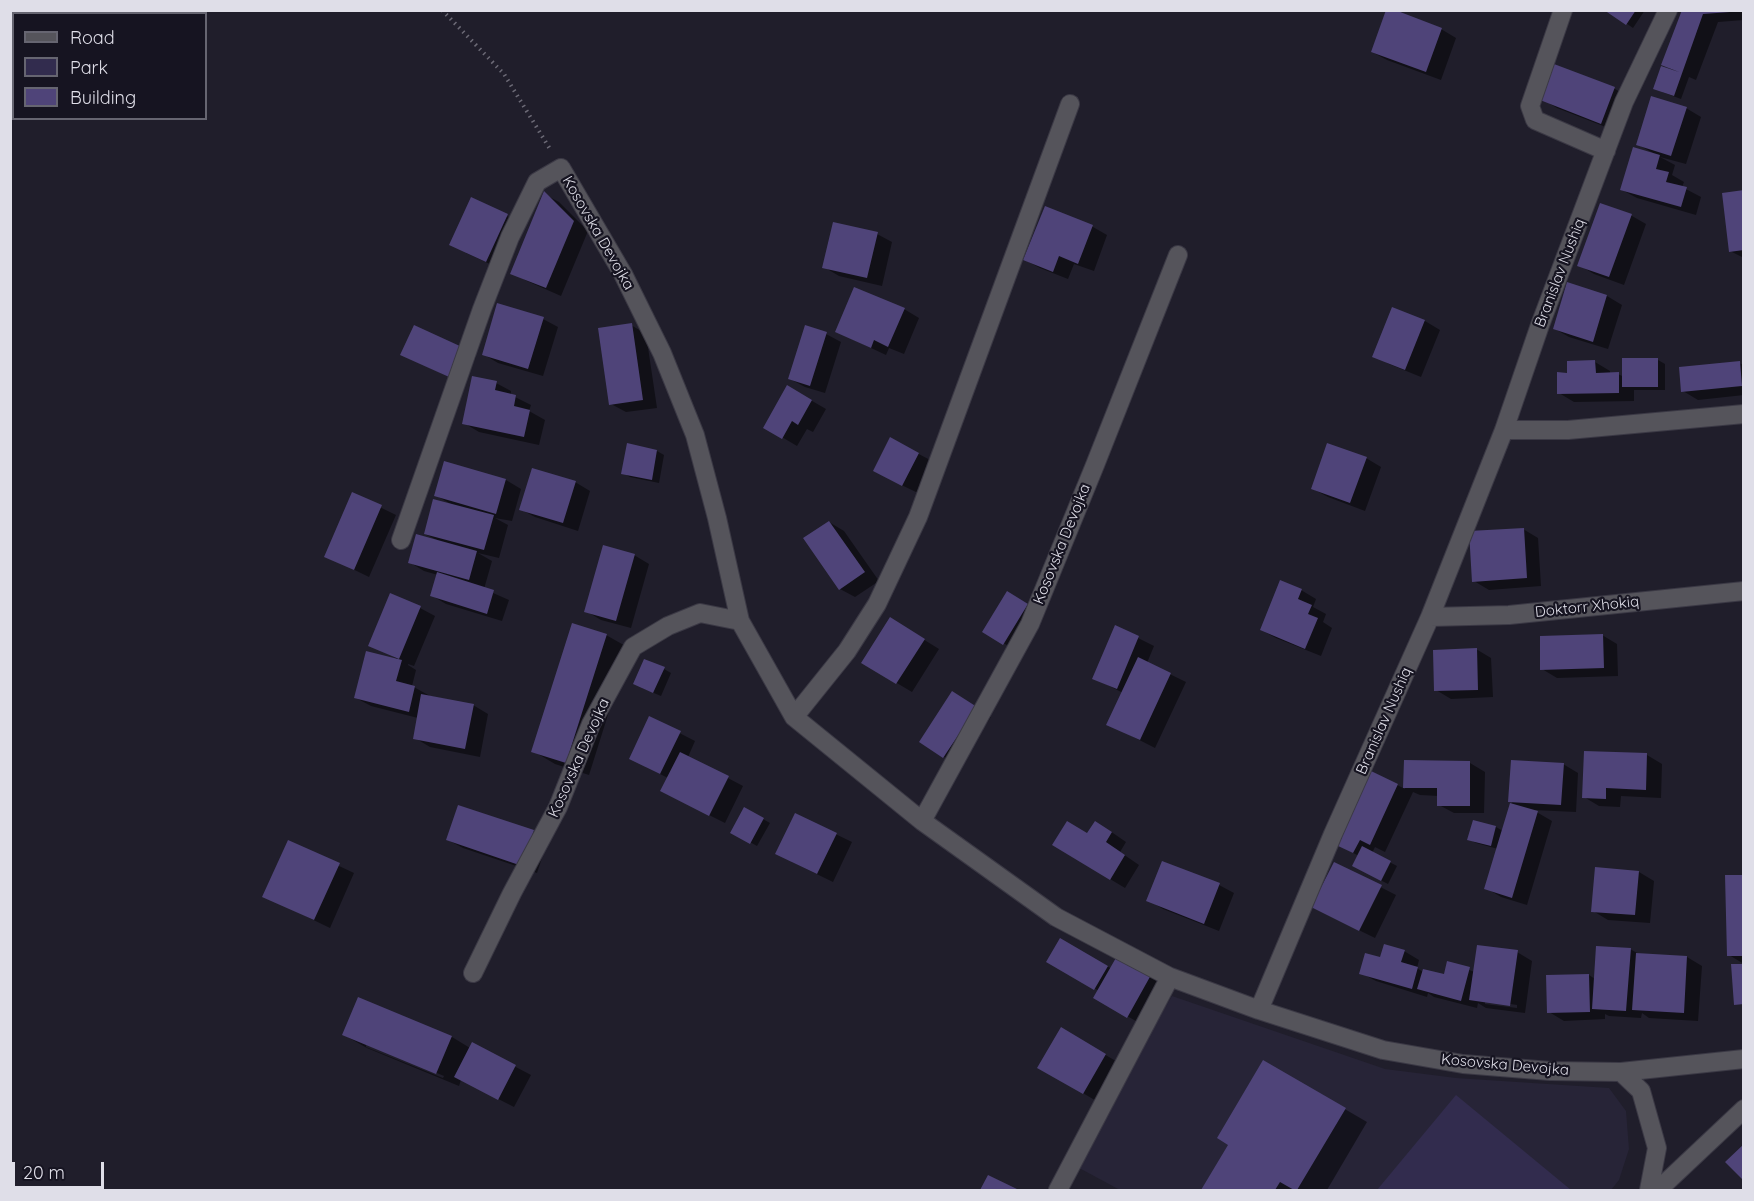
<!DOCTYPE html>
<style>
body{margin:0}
#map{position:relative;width:1754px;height:1201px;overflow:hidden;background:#201e2b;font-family:Quicksand,sans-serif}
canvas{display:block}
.frame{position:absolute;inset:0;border:12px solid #dfdee8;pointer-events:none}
.legend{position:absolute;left:12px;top:12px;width:195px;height:108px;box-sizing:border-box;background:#161421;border:2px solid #666571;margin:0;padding:8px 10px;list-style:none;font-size:18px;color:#dfdee8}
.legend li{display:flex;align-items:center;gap:12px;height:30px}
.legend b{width:30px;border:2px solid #666571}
.scale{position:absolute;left:12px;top:1162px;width:92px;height:27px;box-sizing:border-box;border:3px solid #dfdee8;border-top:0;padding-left:8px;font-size:18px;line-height:21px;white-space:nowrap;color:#dfdee8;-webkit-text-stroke:4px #161421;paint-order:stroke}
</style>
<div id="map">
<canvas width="1754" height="1201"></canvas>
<div class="frame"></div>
<ul class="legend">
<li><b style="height:8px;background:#55545b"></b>Road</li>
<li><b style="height:16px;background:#322c4e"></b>Park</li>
<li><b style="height:16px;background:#4f4479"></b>Building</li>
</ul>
<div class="scale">20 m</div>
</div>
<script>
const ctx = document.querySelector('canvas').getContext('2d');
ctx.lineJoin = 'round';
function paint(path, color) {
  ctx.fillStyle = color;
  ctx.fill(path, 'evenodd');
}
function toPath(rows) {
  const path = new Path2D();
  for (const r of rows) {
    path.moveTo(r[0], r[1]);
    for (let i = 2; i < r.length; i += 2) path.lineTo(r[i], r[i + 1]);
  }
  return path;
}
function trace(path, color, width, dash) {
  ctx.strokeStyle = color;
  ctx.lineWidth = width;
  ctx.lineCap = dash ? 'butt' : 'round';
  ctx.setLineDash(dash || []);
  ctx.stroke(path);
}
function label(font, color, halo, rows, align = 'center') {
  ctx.font = font + ' Quicksand,sans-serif';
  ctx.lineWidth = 4.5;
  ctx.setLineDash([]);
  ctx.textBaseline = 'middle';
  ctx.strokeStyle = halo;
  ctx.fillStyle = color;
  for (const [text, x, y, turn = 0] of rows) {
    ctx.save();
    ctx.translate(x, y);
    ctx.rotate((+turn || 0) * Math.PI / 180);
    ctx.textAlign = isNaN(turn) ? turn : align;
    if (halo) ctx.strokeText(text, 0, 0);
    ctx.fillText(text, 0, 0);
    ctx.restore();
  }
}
const built = toPath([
 [1172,996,1385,1069,1456,1078,1609,1088,1626,1111,1629,1149,1619,1180,1611,1190,1120,1190,1070,1163]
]);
const green = toPath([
 [1456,1095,1571,1190,1377,1190]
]);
const shadow = toPath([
 [1607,10,1645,10,1633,28],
 [1683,10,1744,10,1744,20,1718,22,1696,80,1689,77,1681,99,1662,92,1674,71,1663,64],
 [1441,29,1456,38,1441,80,1387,60,1372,52],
 [1555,65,1615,89,1629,97,1616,131,1557,108,1542,99],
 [1686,108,1701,117,1686,164,1660,157,1675,165,1672,175,1684,182,1682,187,1701,197,1696,215,1637,198,1622,190,1653,153,1637,144],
 [1744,192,1744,258,1730,251],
 [544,194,559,202,588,231,561,296,527,281,512,273],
 [472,199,523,224,501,269,466,253],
 [1601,205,1632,216,1646,224,1624,285,1594,274,1579,265],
 [1046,208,1093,227,1107,235,1094,271,1074,264,1068,279,1040,268,1025,260],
 [877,234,892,242,882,286,839,276,824,267],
 [1568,284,1607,296,1622,305,1608,349,1569,337,1555,329],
 [904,309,919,318,904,354,889,348,886,355,837,332],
 [1393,309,1425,321,1440,330,1421,377,1389,364,1374,356],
 [543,319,558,327,543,376,498,363,483,354],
 [631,325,646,334,657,408,626,412,611,404],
 [826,334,841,342,825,393,805,387,790,379],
 [461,349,476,357,464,384,402,355],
 [1658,360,1665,364,1665,390,1634,390,1634,401,1574,402,1559,393,1569,374,1595,362,1610,371,1610,374,1618,374,1624,377],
 [1739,363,1744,365,1744,395,1698,400,1683,391],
 [496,383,511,391,511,395,531,405,529,411,545,420,539,445,479,432,464,423],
 [788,387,826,409,813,432,807,429,797,446,765,427],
 [890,439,934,462,918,493,889,479],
 [628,445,657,451,664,455,659,483,630,477,623,473],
 [1366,458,1381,467,1365,511,1328,497,1313,489],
 [445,463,506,480,521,489,512,521,495,518,508,525,499,558,478,553,492,561,484,589,509,600,502,621,446,604,431,595,438,575,424,571,409,562,437,540,425,534,451,504,435,495],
 [575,482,590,491,578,531,535,517,520,509],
 [353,494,396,515,369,577,326,556],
 [829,522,844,531,879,581,855,597,840,589],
 [1523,529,1538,538,1541,586,1489,590,1474,581],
 [634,555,649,564,631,628,601,620,586,611],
 [1301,590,1316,599,1313,607,1326,614,1323,622,1332,628,1321,656,1276,638,1261,630],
 [1007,593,1042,613,1019,652,984,632],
 [420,608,435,616,414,666,408,664,408,665,416,670,412,686,430,696,473,705,488,714,480,757,430,747,415,738,418,718,371,706,356,698,396,658,370,645],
 [1116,627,1154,646,1147,663,1186,682,1155,748,1108,724,1123,693,1094,678],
 [905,628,939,649,912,692,863,663],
 [606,635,629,648,589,775,555,764,533,751],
 [1602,635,1617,644,1618,676,1557,678,1542,669],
 [1476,649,1491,658,1493,697,1451,699,1436,690],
 [664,669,671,673,661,696,642,688],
 [967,702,991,717,959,765,944,757],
 [650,718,695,741,688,757,743,786,725,823,677,799,668,778,646,767],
 [1586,753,1647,755,1662,764,1661,798,1621,796,1620,807,1599,806,1584,797],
 [1405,762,1470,763,1485,772,1484,813,1454,813,1439,805,1439,796,1420,795,1413,792,1385,852,1375,847,1372,853,1397,866,1388,884,1361,870,1359,856,1338,845,1397,785,1405,789],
 [1563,764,1578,773,1576,812,1533,810,1552,821,1527,905,1501,897,1486,888,1498,849,1476,843,1469,839,1474,822,1496,827,1503,831,1512,802],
 [459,807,533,832,548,840,537,873,463,848,448,840],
 [745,809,770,823,757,846,732,832],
 [796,815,852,842,833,882,792,862],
 [1110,831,1126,842,1120,852,1139,865,1125,888,1110,879,1088,835],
 [288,842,354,873,330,928,264,896],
 [1335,864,1396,895,1375,938,1328,915],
 [1639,872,1654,881,1650,923,1608,920,1593,911],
 [1744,876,1744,964,1729,955],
 [1219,885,1234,893,1219,931,1163,909,1148,900],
 [1061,940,1112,969,1118,958,1165,985,1143,1025,1095,998,1099,991,1048,961],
 [1630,949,1639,954,1687,957,1702,966,1698,1021,1649,1018,1642,1013,1641,1018,1609,1016,1605,1014,1605,1019,1564,1021,1549,1012,1589,975,1595,979],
 [1404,951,1419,960,1417,968,1423,972,1445,976,1448,963,1475,972,1517,952,1532,961,1525,1013,1486,1008,1478,1003,1477,1008,1434,997,1428,993,1427,997,1376,981,1361,973,1381,959],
 [1485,1000,1517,1005,1517,1008,1485,1004],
 [359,999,452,1037,470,1048,472,1044,531,1075,514,1107,461,1080,459,1086,367,1048,344,1035],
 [366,1043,444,1076,443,1078,366,1047],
 [1061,1029,1121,1064,1098,1102,1039,1067],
 [1264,1062,1367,1122,1327,1190,1202,1190,1230,1144]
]);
const building = toPath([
 [1386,10,1395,10,1442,28,1426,72,1371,52],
 [1604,10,1636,10,1626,25],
 [1682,10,1730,10,1730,12,1703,14,1674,96,1653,89,1661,66,1679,72,1661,65],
 [1554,64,1615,87,1601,124,1540,100],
 [1651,96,1687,107,1671,156,1636,145],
 [1633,147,1660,155,1656,169,1669,172,1666,182,1687,187,1681,207,1620,190],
 [1744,190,1744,250,1729,252,1722,193],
 [544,191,574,221,546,288,510,274],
 [471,197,508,214,486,262,449,245],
 [1600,203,1632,214,1609,277,1577,266],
 [1045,206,1093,225,1078,264,1059,256,1053,272,1023,260],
 [833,222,878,232,867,278,822,268],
 [1567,282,1607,295,1593,342,1553,329],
 [854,287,905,308,888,347,874,340,871,348,835,332],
 [497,303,544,317,528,369,482,355],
 [1392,307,1425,320,1405,370,1372,357],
 [632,323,643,400,609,405,598,328],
 [414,325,462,347,449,377,400,355],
 [805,325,827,332,810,386,788,379],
 [1622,358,1658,358,1658,387,1622,387],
 [1595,360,1596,373,1619,372,1619,393,1557,394,1557,372,1567,373,1567,361],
 [1740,361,1742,386,1681,392,1679,367],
 [472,376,497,381,495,390,516,395,514,406,530,410,524,437,462,424],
 [787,385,812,400,798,425,792,421,782,439,763,428],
 [890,437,919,453,902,486,873,471],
 [627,443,657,450,652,480,621,474],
 [1327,443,1367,457,1350,503,1311,489],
 [444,461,506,479,496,514,434,496],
 [532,468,576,481,563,523,519,510],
 [352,492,382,505,354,570,324,557],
 [433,499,494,515,484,550,424,534],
 [829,521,865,572,839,590,803,538],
 [1524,528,1527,578,1472,582,1469,531],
 [416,534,477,551,469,580,408,563],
 [603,545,635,554,616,621,584,612],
 [437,572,494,590,487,614,430,596],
 [1280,580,1302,589,1298,599,1312,605,1308,614,1318,618,1305,649,1260,630],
 [1007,591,1028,604,1003,645,982,632],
 [390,593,421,606,399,659,368,646],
 [890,617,925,639,896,684,861,663],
 [572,623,607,634,566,763,531,752],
 [1115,625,1139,636,1117,689,1092,679],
 [1603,634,1604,668,1540,670,1540,636],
 [1477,648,1478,690,1434,691,1433,650],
 [366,651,402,660,396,681,415,686,409,712,354,698],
 [1138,657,1171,673,1140,740,1106,725],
 [644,659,665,667,653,693,633,684],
 [952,691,977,707,943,758,919,742],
 [421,694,474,704,465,749,413,739],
 [649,716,681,731,660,774,629,759],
 [1584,751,1647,753,1646,790,1606,788,1606,799,1582,798],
 [680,752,729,776,709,816,660,791],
 [1404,760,1470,761,1470,806,1437,806,1437,788,1403,788],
 [1511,760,1564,763,1561,805,1508,802],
 [1371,771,1398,784,1370,845,1360,840,1353,853,1336,845],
 [1510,803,1538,811,1512,898,1484,889],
 [458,805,534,830,522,866,446,840],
 [744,807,764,818,750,844,730,833],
 [795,813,837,833,817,874,775,854],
 [1473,820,1496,826,1491,846,1467,840],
 [1067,821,1087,833,1095,821,1112,832,1106,842,1125,855,1110,880,1052,845],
 [288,840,340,863,314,920,262,897],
 [1362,846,1391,861,1381,881,1352,866],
 [1162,861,1220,883,1204,924,1146,901],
 [1334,862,1382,885,1359,931,1311,907],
 [1595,867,1639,871,1635,915,1591,912],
 [1725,875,1744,875,1744,956,1727,956],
 [1060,938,1108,966,1094,990,1046,962],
 [1384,944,1405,950,1401,962,1418,967,1412,989,1359,974,1365,953,1380,957],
 [1477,945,1518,950,1510,1006,1469,1000],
 [1596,946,1631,948,1626,1011,1592,1009],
 [1636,953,1687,956,1684,1013,1632,1010],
 [1117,956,1151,975,1127,1018,1093,998],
 [1447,961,1470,967,1461,1001,1417,989,1423,969,1444,974],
 [1731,964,1744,964,1744,1004,1734,1005],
 [1589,974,1590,1012,1547,1013,1546,975],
 [358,997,452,1036,436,1074,342,1035],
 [1061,1027,1106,1054,1083,1094,1037,1068],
 [472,1042,516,1065,498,1100,454,1077],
 [1263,1060,1346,1108,1297,1190,1294,1190,1280,1182,1275,1190,1201,1190,1228,1145,1217,1138],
 [1744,1144,1744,1181,1725,1162],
 [988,1175,1019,1190,980,1190]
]);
const path = toPath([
 [442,10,504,74,550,149]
]);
const street = toPath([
 [1563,10,1530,106,1535,120,1606,151],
 [1504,430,1568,430,1744,414],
 [401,540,482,309,510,237,537,182,561,168,623,274,662,353,695,435,717,518,740,621,794,717,922,821,1056,917,1170,977,1259,1010,1383,1050,1463,1064,1550,1071,1621,1072,1744,1059],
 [1430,617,1509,615,1744,591],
 [794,717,847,651,877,604,918,517,1070,104],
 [922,821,1030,624,1095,465,1178,255],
 [473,973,512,893,558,807,591,724,633,647,668,626,700,613,740,621],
 [1259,1010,1333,834,1430,617,1504,430,1540,325,1624,102,1668,10],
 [1621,1072,1641,1091,1657,1148,1649,1190],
 [1058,1190,1170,977],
 [1658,1190,1744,1109]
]);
const streetNames = [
 ["Kosovska Devojka",598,233,60],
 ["Branislav Nushiq",1560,273,-69],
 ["Kosovska Devojka",1062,544,-68],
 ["Doktorr Xhokiq",1587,607,-6],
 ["Branislav Nushiq",1384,721,-66],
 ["Kosovska Devojka",579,758,-66],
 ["Kosovska Devojka",1505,1065,5]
];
paint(built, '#272437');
paint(green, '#322c4e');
paint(shadow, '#0007');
paint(building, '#4f4479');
trace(street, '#3b3945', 20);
trace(path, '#6c6a76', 4, [1.5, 4.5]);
trace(street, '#55545b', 18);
label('15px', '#dfdee8', '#161421', streetNames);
</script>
